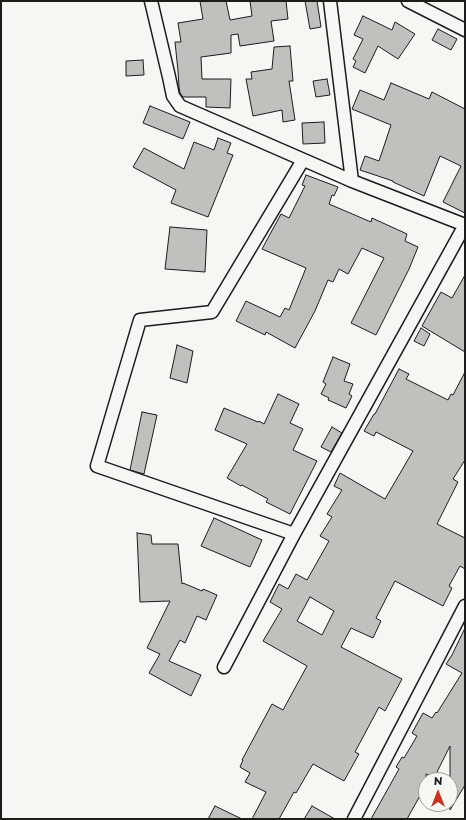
<!DOCTYPE html>
<style>
body{margin:0}
#map{position:relative;width:466px;height:820px;overflow:hidden;background:#f6f6f2;font-family:"Playpen Sans",sans-serif}
canvas{display:block}
.frame{position:absolute;inset:0;border:2px solid #1c1c1c;pointer-events:none}
.north{position:absolute;left:418px;top:772px;width:40px;height:40px;box-sizing:border-box;background:#f6f6f2;border:1px solid #9f9f9c;border-radius:50%;rotate:0deg;font-size:11px;font-weight:700;line-height:16px;text-align:center;color:#1c1c1c}
.north::after{content:'';display:block;margin:auto;width:14px;height:18px;background:#c8321e;clip-path:polygon(50% 0,100% 100%,50% 72%,0 100%)}
</style>
<div id="map">
<canvas width="466" height="820"></canvas>
<div class="frame"></div>
<div class="north">N</div>
</div>
<script>
const ctx = document.querySelector('canvas').getContext('2d');
ctx.lineJoin = 'round';
function paint(path, color) {
  ctx.fillStyle = color;
  ctx.fill(path, 'evenodd');
}
function toPath(rows) {
  const path = new Path2D();
  for (const r of rows) {
    path.moveTo(r[0], r[1]);
    for (let i = 2; i < r.length; i += 2) path.lineTo(r[i], r[i + 1]);
  }
  return path;
}
function trace(path, color, width, dash) {
  ctx.strokeStyle = color;
  ctx.lineWidth = width;
  ctx.lineCap = dash ? 'butt' : 'round';
  ctx.setLineDash(dash || []);
  ctx.stroke(path);
}
const building = toPath([
 [200,1,226,1,230,20,252,16,250,1,286,1,288,19,271,21,274,41,240,46,238,34,231,35,231,53,201,57,202,79,231,79,230,108,206,107,206,97,183,97,180,93,179,87,178,71,175,42,181,42,178,23,203,19,200,1],
 [305,1,317,1,321,27,310,29,305,1],
 [363,16,392,30,395,22,415,34,398,59,378,46,365,73,353,67,356,61,353,59,363,39,354,35,363,16],
 [438,29,457,39,451,50,432,40,438,29],
 [290,46,293,81,289,81,295,120,283,122,282,110,253,116,246,79,252,79,251,72,272,69,274,47,290,46],
 [143,60,144,75,126,76,126,61,143,60],
 [327,79,330,95,316,97,313,81,327,79],
 [391,83,429,99,432,92,465,109,465,213,443,202,461,166,440,156,424,196,393,182,393,181,360,170,365,156,379,161,391,125,352,109,360,90,384,100,391,83],
 [150,106,190,122,183,139,143,123,150,106],
 [324,122,325,143,303,144,302,123,324,122],
 [218,138,231,143,227,153,233,155,208,217,171,203,176,190,133,167,144,148,184,169,194,142,214,150,218,138],
 [306,175,338,187,334,196,332,195,329,204,371,222,372,218,407,234,405,241,418,247,409,269,376,335,351,323,384,258,362,248,348,274,339,269,333,282,328,280,315,311,295,348,266,332,265,335,236,321,246,301,280,317,285,308,289,310,306,268,262,249,281,214,289,218,305,186,302,185,306,175],
 [170,227,207,230,205,272,165,269,170,227],
 [465,275,465,352,422,326,441,292,452,298,465,275],
 [421,328,430,334,424,346,414,341,421,328],
 [177,345,193,351,187,383,170,378,177,345],
 [333,357,350,364,344,381,353,384,349,394,352,396,346,408,328,400,329,398,321,394,326,384,323,382,333,357],
 [399,369,409,374,406,379,448,400,451,394,453,395,465,372,465,460,453,479,458,482,437,524,465,538,465,569,460,566,449,586,452,588,443,606,395,581,376,618,381,621,373,638,351,628,341,647,402,679,385,711,379,707,355,752,359,754,344,781,313,764,296,793,294,792,279,819,252,819,266,792,245,782,250,773,240,767,243,760,242,760,272,704,283,710,307,666,263,641,282,609,270,602,279,584,288,589,296,574,307,580,329,541,320,536,332,517,327,514,342,490,334,486,340,473,385,499,413,451,376,432,374,436,364,431,374,414,375,414,399,369],
 [310,597,334,611,322,635,297,621,310,597],
 [278,394,299,404,290,423,303,429,293,450,317,461,290,514,266,502,268,499,242,485,241,486,227,478,247,444,215,430,224,408,258,422,259,421,264,424,278,394],
 [142,412,157,415,144,474,130,470,142,412],
 [332,427,342,433,331,452,321,447,332,427],
 [214,518,262,540,250,567,201,546,214,518],
 [137,533,151,535,152,544,178,544,182,584,183,583,202,591,203,589,217,595,206,620,197,616,185,643,180,640,169,661,201,675,191,696,149,673,160,654,147,648,170,601,140,602,137,533],
 [465,628,465,785,450,810,450,746,434,778,426,774,426,785,407,819,371,819,399,769,396,767,402,757,404,758,417,736,412,733,423,713,432,718,436,712,437,713,462,673,446,664,452,655,465,628],
 [215,806,242,819,208,819,215,806],
 [312,806,335,819,304,819,312,806]
]);
const minor = toPath([
 [151,1,169,77,173,96,180,106,352,181,465,225],
 [330,1,352,181],
 [408,1,465,30],
 [294,534,97,466,140,320,212,312,303,160],
 [224,667,294,534,465,225],
 [354,819,465,606]
]);
paint(building, '#c0c0bd');
trace(building, '#1c1c1c', 1);
trace(minor, '#1c1c1c', 15);
trace(minor, '#f6f6f2', 12);
</script>
